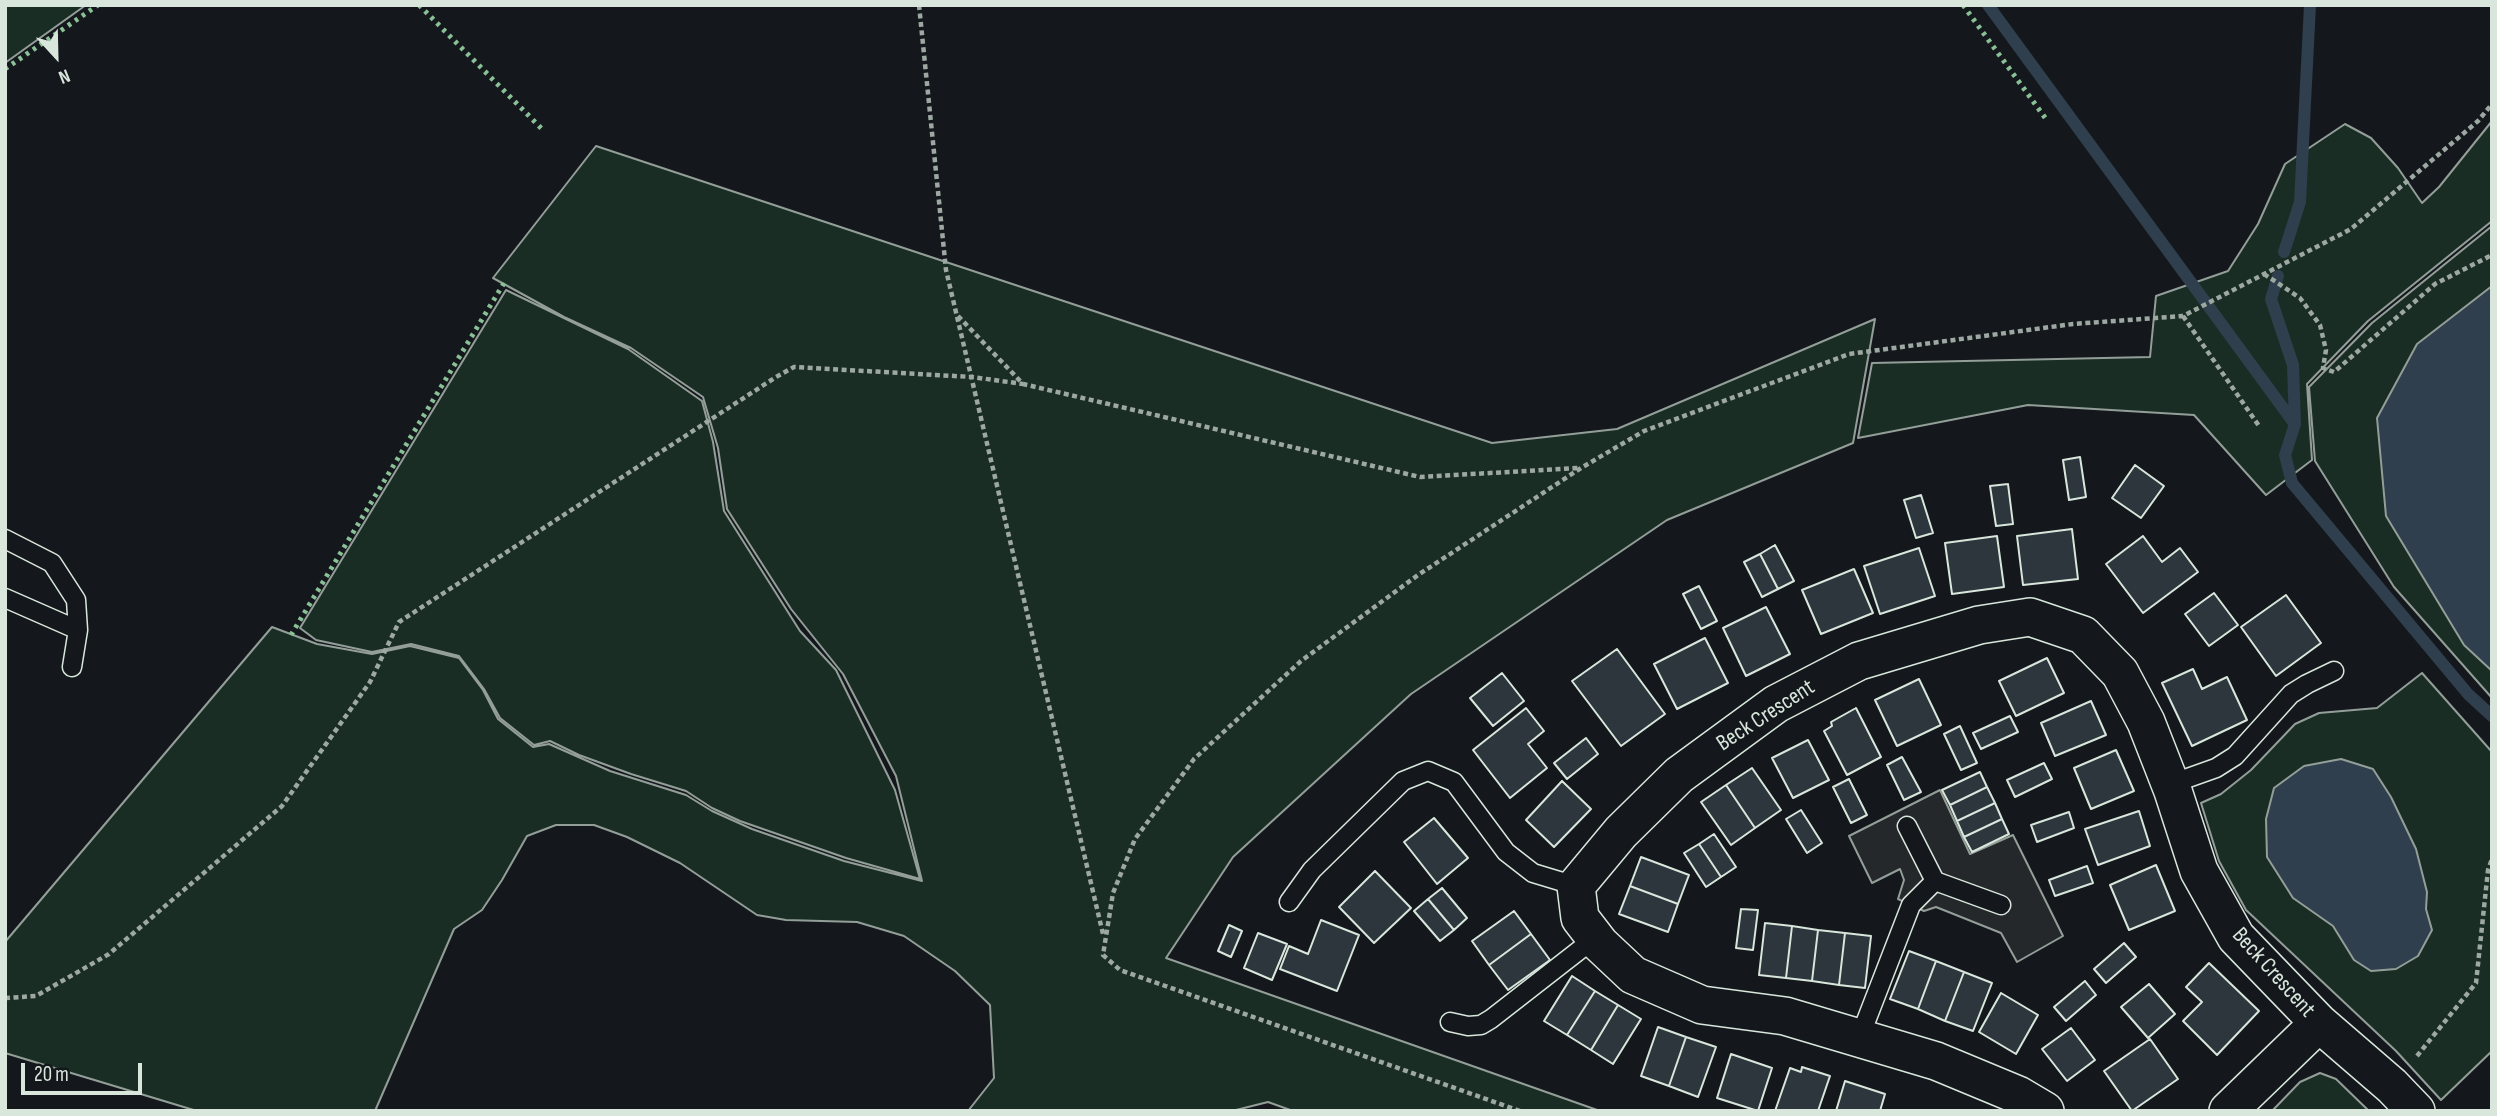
<!DOCTYPE html>
<style>
body{margin:0}
#map{position:relative;width:2497px;height:1116px;overflow:hidden;background:#14181c;font-family:"Sofia Sans Condensed",sans-serif}
canvas{display:block}
.frame{position:absolute;inset:0;border:7px solid #d8e6dc;pointer-events:none}
.north{position:absolute;left:21px;top:21px;width:70px;height:70px;-webkit-text-stroke:5px #14181c;paint-order:stroke;rotate:158deg;font-size:19px;font-weight:700;line-height:28px;text-align:center;color:#d8e6dc}
.north::after{content:'';display:block;margin:auto;width:24px;height:32px;background:#d8e6dc;clip-path:polygon(50% 0,100% 100%,50% 72%,0 100%)}
.scale{position:absolute;left:21px;top:1063px;width:121px;height:32px;box-sizing:border-box;border:4px solid #d8e6dc;border-top:0;padding-left:9px;font-size:21px;line-height:24px;white-space:nowrap;color:#d8e6dc;-webkit-text-stroke:5px #14181c;paint-order:stroke}
</style>
<div id="map">
<canvas width="2497" height="1116"></canvas>
<div class="frame"></div>
<div class="north">N</div>
<div class="scale">20 m</div>
</div>
<script>
const ctx = document.querySelector('canvas').getContext('2d');
ctx.lineJoin = 'round';
function paint(path, color) {
  ctx.fillStyle = color;
  ctx.fill(path, 'evenodd');
}
function toPath(rows) {
  const path = new Path2D();
  for (const r of rows) {
    path.moveTo(r[0], r[1]);
    for (let i = 2; i < r.length; i += 2) path.lineTo(r[i], r[i + 1]);
  }
  return path;
}
function trace(path, color, width, dash) {
  ctx.strokeStyle = color;
  ctx.lineWidth = width;
  ctx.lineCap = dash ? 'butt' : 'round';
  ctx.setLineDash(dash || []);
  ctx.stroke(path);
}
function label(font, color, halo, rows, align = 'center') {
  ctx.font = font + ' "Sofia Sans Condensed",sans-serif';
  ctx.lineWidth = 5;
  ctx.setLineDash([]);
  ctx.textBaseline = 'middle';
  ctx.strokeStyle = halo;
  ctx.fillStyle = color;
  for (const [text, x, y, turn = 0] of rows) {
    ctx.save();
    ctx.translate(x, y);
    ctx.rotate((+turn || 0) * Math.PI / 180);
    ctx.textAlign = isNaN(turn) ? turn : align;
    if (halo) ctx.strokeText(text, 0, 0);
    ctx.fillText(text, 0, 0);
    ctx.restore();
  }
}
const green = toPath([
 [5,5,86,5,5,63,5,5],
 [2492,121,2492,221,2368,321,2307,384,2312,460,2266,495,2194,415,2028,405,1858,438,1872,363,2150,357,2156,296,2228,271,2258,224,2285,164,2345,124,2371,138,2398,168,2422,203,2439,187,2492,121],
 [596,146,1492,443,1617,429,1875,319,1853,443,1667,520,1411,694,1233,857,1166,958,1600,1111,1293,1111,1268,1102,1232,1111,968,1111,994,1078,990,1005,955,971,904,936,857,922,786,920,757,915,680,863,627,837,594,825,556,825,527,836,502,880,482,910,454,929,375,1111,197,1111,5,1053,5,942,272,627,317,644,372,654,410,646,459,658,483,690,498,719,533,747,549,744,610,771,686,795,712,811,752,829,844,861,922,881,896,776,843,674,791,609,727,509,718,448,703,397,631,348,564,317,493,278,596,146],
 [2492,226,2492,698,2394,587,2315,461,2309,387,2372,323,2492,226],
 [506,290,628,349,702,401,713,442,724,511,800,631,836,670,895,790,920,879,846,858,740,821,712,808,686,791,631,774,579,755,550,741,534,745,500,718,484,689,459,656,411,644,372,652,316,640,300,628,506,290],
 [2422,673,2492,752,2492,1051,2441,1100,2396,1051,2246,910,2219,861,2201,803,2221,794,2251,770,2295,724,2319,713,2377,708,2422,673],
 [2320,1073,2336,1079,2369,1111,2272,1111,2300,1082,2320,1073]
]);
const parking = toPath([
 [1940,790,1970,854,2013,835,2063,936,2017,962,2001,933,1936,907,1924,911,1898,899,1904,880,1900,869,1872,883,1849,836,1940,790]
]);
const water = toPath([
 [2492,286,2492,671,2464,645,2386,516,2377,418,2417,344,2492,286],
 [2341,759,2373,769,2391,797,2416,849,2427,892,2426,909,2432,930,2418,956,2396,969,2371,971,2354,960,2333,926,2293,898,2267,857,2266,819,2274,788,2304,766,2341,759]
]);
const stream = toPath([
 [1988,5,2294,423],
 [2284,252,2300,202,2310,5],
 [2278,276,2271,299,2293,365,2295,424,2285,455,2292,483,2468,694,2492,716]
]);
const building = toPath([
 [2080,457,2086,497,2069,500,2063,460,2080,457],
 [2135,465,2164,486,2141,518,2112,498,2135,465],
 [2008,484,2013,524,1996,526,1990,486,2008,484],
 [1921,495,1933,533,1916,538,1904,500,1921,495],
 [2072,529,2078,579,2023,585,2017,536,2072,529],
 [1997,536,2004,587,1952,594,1945,543,1997,536],
 [2143,536,2162,562,2180,548,2198,572,2143,613,2106,564,2143,536],
 [1775,545,1794,581,1778,589,1760,554,1775,545],
 [1919,548,1935,596,1880,614,1864,566,1919,548],
 [1760,554,1778,589,1762,597,1744,562,1760,554],
 [1854,569,1873,613,1821,634,1802,590,1854,569],
 [1699,586,1717,621,1701,629,1683,594,1699,586],
 [2214,593,2238,625,2209,646,2185,614,2214,593],
 [2286,595,2321,643,2276,676,2241,627,2286,595],
 [1766,607,1790,654,1746,676,1723,628,1766,607],
 [1705,638,1728,683,1677,709,1654,664,1705,638],
 [1617,649,1665,714,1621,746,1572,681,1617,649],
 [2047,658,2064,693,2016,716,1999,681,2047,658],
 [2193,669,2202,689,2227,677,2247,720,2192,746,2162,683,2193,669],
 [1502,673,1524,701,1493,726,1470,698,1502,673],
 [1919,679,1941,725,1897,746,1875,700,1919,679],
 [2091,701,2106,735,2055,756,2041,723,2091,701],
 [1526,708,1544,731,1528,744,1547,768,1510,798,1473,750,1526,708],
 [1856,708,1881,757,1847,775,1824,731,1832,726,1831,722,1856,708],
 [2010,716,2018,732,1981,749,1973,733,2010,716],
 [1960,726,1977,763,1961,770,1944,734,1960,726],
 [1586,738,1598,754,1567,779,1554,763,1586,738],
 [1808,740,1829,780,1793,798,1772,758,1808,740],
 [2116,750,2134,791,2091,809,2074,768,2116,750],
 [1902,757,1921,792,1904,800,1887,765,1902,757],
 [2044,763,2052,779,2015,797,2007,780,2044,763],
 [1752,768,1781,810,1755,828,1726,785,1752,768],
 [1980,772,1987,787,1950,805,1942,790,1980,772],
 [1849,779,1867,815,1851,823,1833,787,1849,779],
 [1562,781,1591,809,1554,847,1526,820,1562,781],
 [1726,785,1755,828,1731,845,1701,802,1726,785],
 [1987,787,1995,803,1957,821,1950,805,1987,787],
 [1995,803,2002,819,1964,837,1957,821,1995,803],
 [1801,810,1822,843,1807,853,1786,819,1801,810],
 [2139,811,2150,846,2098,865,2085,829,2139,811],
 [2069,812,2074,828,2037,842,2031,825,2069,812],
 [1434,818,1468,858,1437,884,1404,842,1434,818],
 [2002,819,2009,834,1972,852,1964,837,2002,819],
 [1714,834,1736,867,1721,877,1699,844,1714,834],
 [1699,844,1721,877,1706,887,1684,853,1699,844],
 [1641,857,1689,875,1678,904,1630,886,1641,857],
 [2156,865,2175,911,2129,930,2110,885,2156,865],
 [2087,866,2093,883,2055,896,2049,880,2087,866],
 [1375,871,1411,908,1374,943,1339,907,1375,871],
 [1630,886,1678,904,1668,932,1619,914,1630,886],
 [1442,888,1467,918,1454,930,1428,899,1442,888],
 [1428,899,1454,930,1440,941,1414,911,1428,899],
 [1741,909,1758,910,1753,950,1736,948,1741,909],
 [1514,911,1531,934,1489,965,1472,941,1514,911],
 [1321,920,1359,935,1337,991,1280,969,1289,946,1308,954,1321,920],
 [1765,923,1792,926,1786,978,1759,975,1765,923],
 [1229,925,1242,931,1231,957,1218,951,1229,925],
 [1792,926,1818,930,1812,981,1786,978,1792,926],
 [1818,930,1845,933,1839,985,1812,981,1818,930],
 [1258,933,1287,944,1272,980,1244,968,1258,933],
 [1845,933,1871,936,1865,988,1839,985,1845,933],
 [1531,934,1550,960,1508,990,1489,965,1531,934],
 [2124,943,2136,957,2106,983,2094,969,2124,943],
 [1909,951,1936,961,1918,1009,1890,999,1909,951],
 [1936,961,1964,972,1945,1021,1918,1009,1936,961],
 [2209,963,2259,1011,2217,1055,2183,1021,2202,1002,2186,987,2209,963],
 [1964,972,1992,983,1973,1031,1945,1021,1964,972],
 [1572,976,1595,991,1567,1035,1544,1021,1572,976],
 [2085,981,2096,995,2066,1021,2054,1007,2085,981],
 [2149,984,2175,1014,2148,1038,2121,1007,2149,984],
 [1595,991,1618,1005,1591,1050,1567,1035,1595,991],
 [2001,993,2038,1015,2016,1054,1979,1032,2001,993],
 [1618,1005,1641,1019,1613,1064,1591,1050,1618,1005],
 [1658,1027,1686,1037,1669,1086,1641,1076,1658,1027],
 [2071,1028,2095,1060,2067,1081,2042,1049,2071,1028],
 [1686,1037,1716,1047,1698,1097,1669,1086,1686,1037],
 [2150,1039,2178,1079,2132,1111,2104,1071,2150,1039],
 [1731,1054,1772,1068,1758,1111,1717,1098,1731,1054],
 [1802,1067,1830,1076,1818,1111,1775,1111,1790,1068,1801,1072,1802,1067],
 [1845,1081,1885,1094,1880,1111,1836,1111,1845,1081]
]);
const path = toPath([
 [919,5,946,270,1103,934],
 [2264,274,2300,298,2320,325,2326,350,2323,368,2334,372,2435,284,2492,255],
 [958,316,1023,384,1420,477,1578,468],
 [2183,316,2259,426],
 [5,998,36,996,109,954,282,806,370,682,399,622,776,377,794,367,972,377,1023,384],
 [2417,1056,2476,983,2488,870,2492,859],
 [1520,1111,1120,970,1103,955,1113,893,1135,839,1194,759,1301,661,1418,575,1581,468,1644,431,1849,354,2073,324,2183,316,2351,229,2478,121,2492,104]
]);
const service = toPath([
 [5,539,52,563,76,600,78,630,72,667],
 [5,598,78,630],
 [2171,784,2216,768,2235,756,2291,694,2307,684,2334,671],
 [1907,826,1935,881],
 [1289,902,1312,870,1403,781,1428,771,1454,782,1506,852,1533,873,1576,886],
 [1450,1022,1468,1026,1481,1025,1491,1019,1595,938],
 [1859,1039,1911,905,1935,881,2001,905]
]);
const minor = toPath([
 [2045,1111,2018,1095,1936,1061,1785,1016,1702,1005,1633,975,1600,944,1580,918,1576,886,1621,832,1679,775,1776,704,1859,661,1979,625,2030,617,2083,635,2120,673,2146,722,2173,791,2199,871,2236,937,2319,1023,2392,1086,2416,1111],
 [2228,1111,2319,1023]
]);
const hedge = toPath([
 [419,5,542,129],
 [1963,5,2046,119],
 [5,69,98,5],
 [291,635,504,283]
]);
const streetNames = [
 ["Beck Crescent",1766,716,-33],
 ["Beck Crescent",2273,973,48]
];
paint(green, '#1a2d24');
trace(green, '#939e99', 2);
paint(parking, '#24282b');
trace(parking, '#939e99', 2);
paint(water, '#2f3f4d');
trace(water, '#939e99', 2);
trace(stream, '#2f3f4d', 12);
paint(building, '#2c363c');
trace(building, '#d8e6dc', 2);
trace(service, '#d8e6dc', 21);
trace(minor, '#d8e6dc', 40);
trace(path, '#9da8a2', 4.5, [5, 3.5]);
trace(service, '#14181c', 18);
trace(minor, '#14181c', 37);
trace(hedge, '#8ac095', 5, [3.5, 5]);
label('23px', '#d8e6dc', '#14181c', streetNames);
</script>
